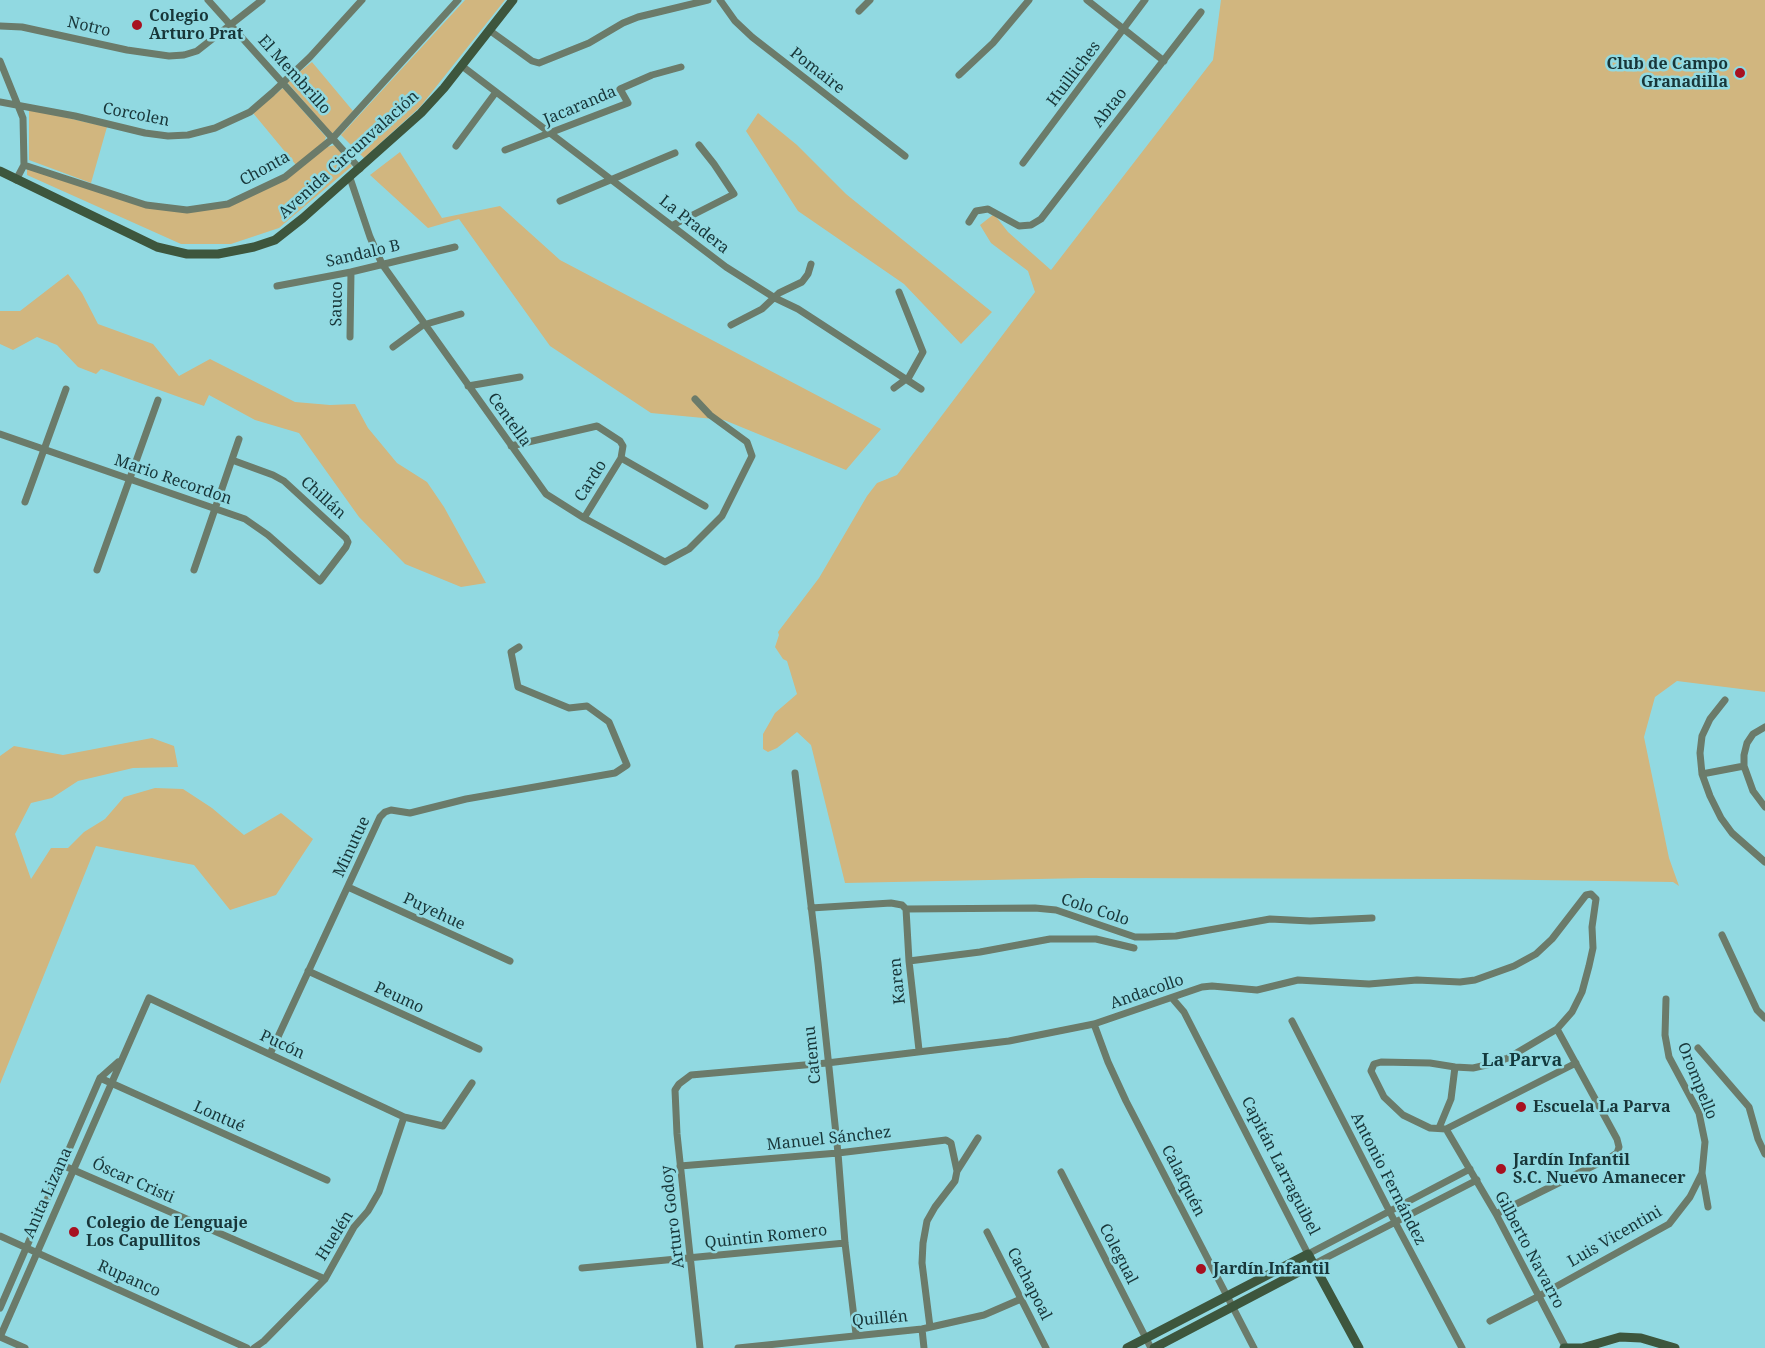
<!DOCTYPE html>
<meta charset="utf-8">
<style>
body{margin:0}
canvas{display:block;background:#91d9e1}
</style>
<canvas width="1765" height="1348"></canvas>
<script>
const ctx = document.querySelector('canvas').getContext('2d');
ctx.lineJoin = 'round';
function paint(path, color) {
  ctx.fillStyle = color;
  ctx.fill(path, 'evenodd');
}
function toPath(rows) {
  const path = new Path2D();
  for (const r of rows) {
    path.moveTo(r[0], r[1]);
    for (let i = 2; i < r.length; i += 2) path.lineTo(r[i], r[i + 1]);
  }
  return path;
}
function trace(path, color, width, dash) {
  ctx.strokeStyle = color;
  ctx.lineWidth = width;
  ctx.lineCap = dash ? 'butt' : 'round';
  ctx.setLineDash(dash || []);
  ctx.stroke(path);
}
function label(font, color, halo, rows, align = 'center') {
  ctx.font = font + ' "Noto Serif",serif';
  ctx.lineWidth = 5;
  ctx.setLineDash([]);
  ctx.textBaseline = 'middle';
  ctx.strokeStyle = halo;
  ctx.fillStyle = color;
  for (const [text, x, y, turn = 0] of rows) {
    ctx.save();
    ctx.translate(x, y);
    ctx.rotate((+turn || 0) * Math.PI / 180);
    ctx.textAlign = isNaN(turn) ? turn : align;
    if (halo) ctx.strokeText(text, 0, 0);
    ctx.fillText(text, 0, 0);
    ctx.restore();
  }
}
const green = toPath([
 [465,0,505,0,420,107,364,158,341,135],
 [1221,0,1765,0,1765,692,1677,681,1655,697,1644,737,1669,858,1679,886,1673,882,1467,879,1086,878,845,883,811,745,797,732,777,748,768,752,763,749,763,734,775,713,797,694,787,661,783,659,775,647,779,635,778,632,819,578,867,496,877,483,897,475,1035,292,1028,271,991,243,980,225,994,214,1008,232,1051,270,1213,60],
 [312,62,353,111,332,134,287,82],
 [283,88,326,137,324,142,296,165,253,113],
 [29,109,107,127,91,183,29,160],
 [758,113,797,145,846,194,992,312,961,344,904,284,798,211,746,131],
 [335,145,352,166,279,228,231,244,181,244,27,175,27,168,146,207,189,212,230,206,286,179,327,147],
 [400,152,442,218,500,206,560,260,881,429,846,470,724,420,651,413,550,346,459,219,428,228,370,175],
 [68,274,82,293,98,324,153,344,179,376,210,359,295,402,330,405,355,404,368,428,397,463,427,482,444,507,486,583,461,587,405,564,359,517,299,433,255,420,209,395,204,406,101,369,96,374,78,367,57,345,37,337,13,350,0,344,0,311,20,311],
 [152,738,174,746,178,767,133,768,78,781,52,798,31,803,15,834,31,879,51,848,68,848,84,832,105,819,124,797,155,788,183,789,212,808,244,835,281,813,313,839,276,895,230,910,194,865,96,846,0,1084,0,756,14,746,63,755]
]);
const street = toPath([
 [208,0,360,169],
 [720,0,735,21,752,37,905,156],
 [1087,0,1164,61],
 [859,11,870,0],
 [0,26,22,27,127,50,169,56,184,55,197,51,262,0],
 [489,30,532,61,539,63,589,43,623,23,638,17,708,0],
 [0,61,23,118,24,165,16,180],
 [462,66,726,267,775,298,798,309,921,389],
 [959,75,993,43,1029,0],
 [0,102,75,116,145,133,168,136,188,135,215,128,250,112,272,93,310,57,362,0],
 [456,146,496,92],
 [505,150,628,103,620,89,652,75,681,67],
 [1023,163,1145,0],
 [24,165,146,205,187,210,228,204,285,177,332,139,458,0],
 [350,178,370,237,382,264,546,494,584,518,665,562,689,549,722,516,752,456,747,442,710,415,695,399],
 [560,201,675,153],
 [969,222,976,211,988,209,1019,226,1031,225,1041,219,1201,12],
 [673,225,734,194,714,164,699,145],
 [277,286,351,272,455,247],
 [731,325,762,309,779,293,802,282,808,274,811,264],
 [350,337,351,272],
 [393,347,423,325,461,314],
 [468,386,520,377],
 [894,388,909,377,923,352,899,292],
 [0,434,245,519,268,535,320,581,346,547,348,542,346,538,284,481,273,475,232,460],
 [511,446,597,426,620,441,623,446,621,458,584,518],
 [621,458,705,506],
 [25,502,66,389],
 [97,570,158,400],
 [194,570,239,439],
 [1725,700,1710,719,1702,736,1700,753,1702,774,1710,796,1721,818,1732,833,1765,862],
 [1765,727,1753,734,1747,743,1744,755,1744,766,1753,791,1765,807],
 [795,773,818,963,838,1153,845,1243,856,1334],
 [1702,774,1744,766],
 [348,887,510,961],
 [811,908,891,903,902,905,906,909,1035,908,1056,910,1135,937,1148,937,1176,936,1270,919,1310,921,1372,918],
 [906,909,909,961,919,1050],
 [1722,935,1757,1010,1765,1018],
 [909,961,980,952,1050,939,1096,939,1134,948],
 [308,971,479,1049],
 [1172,998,1184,1012,1308,1254,1470,1169],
 [1666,999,1665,1035,1669,1057,1699,1113,1705,1142,1702,1173,1708,1207],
 [1292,1021,1395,1222,1462,1348],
 [1094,1024,1108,1062,1126,1101,1254,1348],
 [1698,1048,1749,1107,1758,1139,1765,1154],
 [270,1054,380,817,385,812,391,810,410,813,466,799,615,773,627,765,609,722,587,706,569,708,518,687,511,652,519,647],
 [100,1078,327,1180],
 [1439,1128,1451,1099,1455,1067],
 [1446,1129,1576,1063],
 [62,1165,325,1279],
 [680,1166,838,1153,946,1140,951,1143,957,1171,955,1181,935,1207,927,1221,923,1243,922,1263,930,1327],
 [957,1171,978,1138],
 [1061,1172,1151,1348],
 [1496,1214,1611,1157,1617,1153,1619,1147,1617,1139,1557,1029],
 [987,1232,1046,1348],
 [0,1236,247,1348],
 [1314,1264,1477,1180],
 [582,1268,845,1243],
 [0,1308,100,1078,118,1062],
 [1490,1321,1539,1296,1669,1224,1690,1197,1702,1173],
 [922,1329,924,1348],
 [0,1337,149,998,404,1117,443,1126,472,1083],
 [0,1337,25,1348],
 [254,1348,264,1341,325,1279,354,1227,368,1211,379,1192,404,1117],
 [700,1348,677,1134,675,1090,679,1084,691,1075,827,1063,1009,1041,1094,1024,1202,987,1212,986,1257,990,1298,980,1369,984,1417,980,1460,982,1475,980,1514,966,1536,954,1552,939,1586,895,1591,894,1596,899,1592,927,1593,948,1589,966,1582,992,1572,1012,1557,1029,1508,1058,1491,1064,1473,1068,1455,1067,1430,1063,1381,1062,1374,1064,1371,1071,1384,1097,1403,1115,1430,1128,1446,1129,1496,1214,1566,1348],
 [738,1348,922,1329,984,1315,1021,1299]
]);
const secondary = toPath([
 [0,171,157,247,187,254,218,254,254,247,275,240,303,218,421,113,444,88,513,0],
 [1127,1348,1308,1254,1359,1348],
 [1154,1348,1314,1264],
 [1564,1348,1582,1348],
 [1582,1348,1620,1337,1641,1338,1675,1348]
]);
const markers = [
 [137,25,6,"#a71120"],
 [1740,73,6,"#a71120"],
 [1521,1107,6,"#a71120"],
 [1501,1169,6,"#a71120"],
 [74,1232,6,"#a71120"],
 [1201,1269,6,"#a71120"]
];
const poiNames = [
 ["Colegio",149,16],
 ["Arturo Prat",149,34],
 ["Club de Campo",1728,64,"right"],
 ["Granadilla",1728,82,"right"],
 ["Escuela La Parva",1533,1107],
 ["Jardín Infantil",1513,1160],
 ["S.C. Nuevo Amanecer",1513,1178],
 ["Colegio de Lenguaje",86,1223],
 ["Los Capullitos",86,1241],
 ["Jardín Infantil",1213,1269]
];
const streetNames = [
 ["Notro",89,27,13],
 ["Pomaire",817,71,38],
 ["Huilliches",1074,74,-53],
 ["El Membrillo",294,75,48],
 ["Jacaranda",580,106,-23],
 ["Abtao",1110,108,-52],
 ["Corcolen",136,115,11],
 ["Avenida Circunvalación",349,155,-42],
 ["Chonta",265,169,-29],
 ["La Pradera",694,225,38],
 ["Sandalo B",363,254,-13],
 ["Sauco",337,304,-89],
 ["Centella",509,420,54],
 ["Mario Recordon",173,480,19],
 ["Cardo",591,481,-58],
 ["Chillán",323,498,42],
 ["Minutue",352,847,-65],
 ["Colo Colo",1095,910,18],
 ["Puyehue",434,912,25],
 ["Karen",898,981,-96],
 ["Andacollo",1147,992,-19],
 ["Peumo",399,998,25],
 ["Pucón",282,1045,25],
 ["Catemu",813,1055,-96],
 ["Orompello",1697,1081,68],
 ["Lontué",219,1117,24],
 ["Manuel Sánchez",829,1139,-6],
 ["Capitán Larraguibel",1280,1166,63],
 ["Antonio Fernández",1388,1179,63],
 ["Óscar Cristi",133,1181,24],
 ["Calafquén",1183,1181,63],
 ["Anita Lizana",48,1193,-66],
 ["Arturo Godoy",673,1217,-97],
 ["Huelén",335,1236,-58],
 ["Quintin Romero",766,1237,-6],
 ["Luis Vicentini",1615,1237,-30],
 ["Gilberto Navarro",1529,1250,62],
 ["Colegual",1118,1254,63],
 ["Rupanco",129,1279,24],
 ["Cachapoal",1029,1284,63],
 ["Quillén",880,1319,-5]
];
const neighbourhoodNames = [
 ["La Parva",1522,1061]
];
paint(green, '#d1b67f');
trace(street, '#6b7b6a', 7);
trace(secondary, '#3d563d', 9);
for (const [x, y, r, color] of markers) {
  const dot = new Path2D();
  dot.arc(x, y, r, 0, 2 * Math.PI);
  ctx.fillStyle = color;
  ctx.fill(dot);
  trace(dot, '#91d9e1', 2);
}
label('bold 16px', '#183639', '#91d9e1', poiNames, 'left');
label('16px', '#183639', '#91d9e1', streetNames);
label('bold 18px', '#133a3e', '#91d9e1', neighbourhoodNames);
</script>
